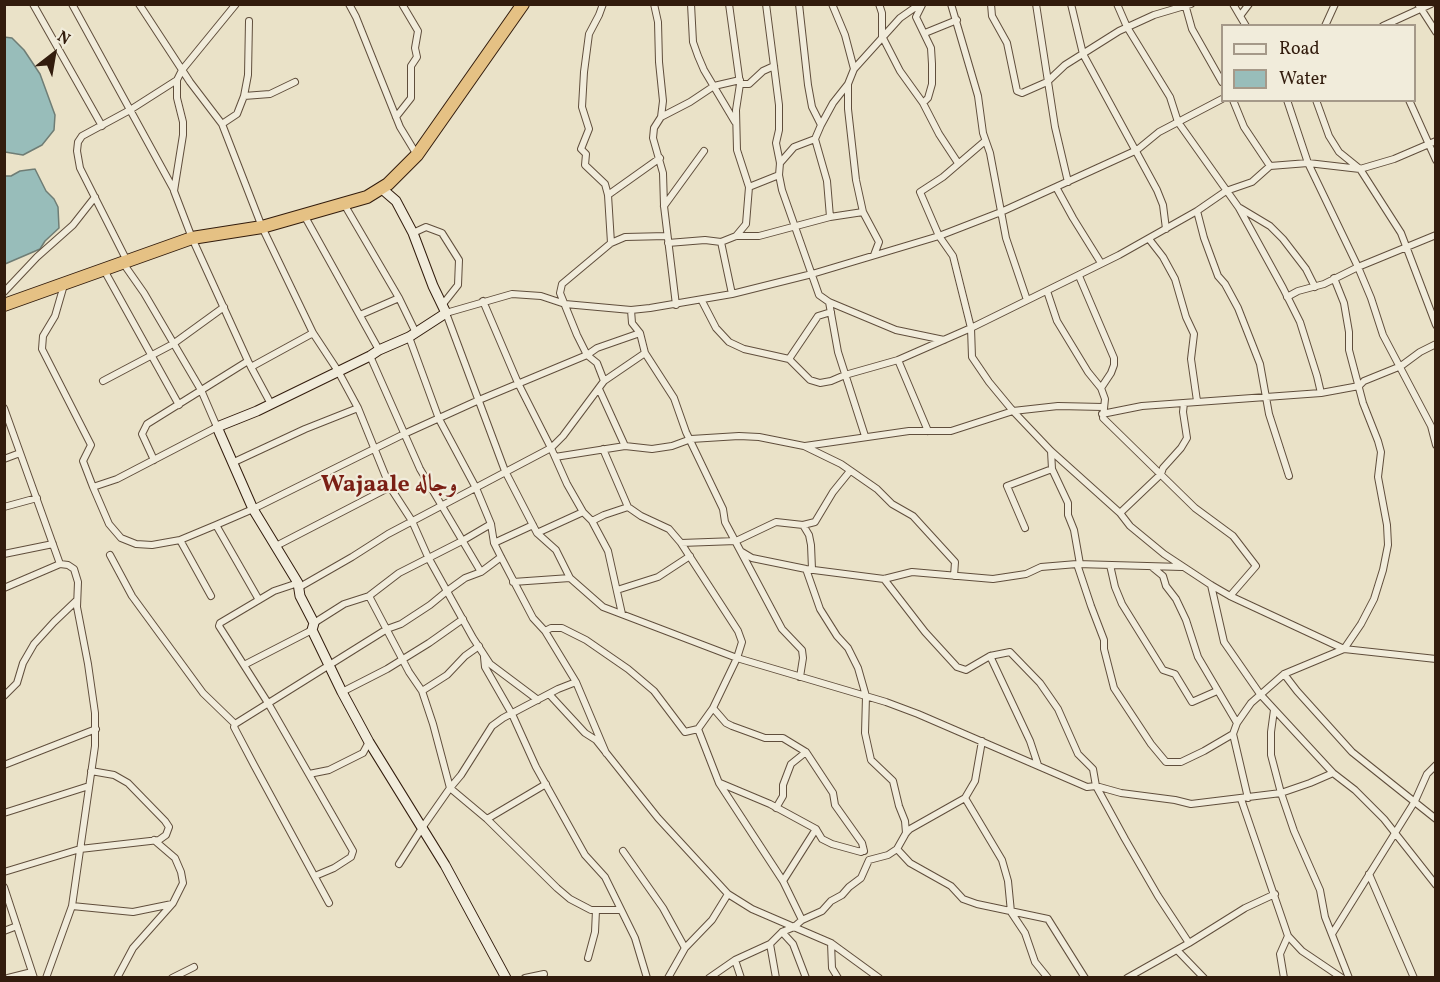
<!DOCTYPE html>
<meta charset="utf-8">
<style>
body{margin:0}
#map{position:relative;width:1440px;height:982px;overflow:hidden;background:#eae2c8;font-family:Vollkorn,serif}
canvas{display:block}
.frame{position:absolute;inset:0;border:6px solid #321c0d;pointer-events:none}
.legend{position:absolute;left:1221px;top:24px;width:195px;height:78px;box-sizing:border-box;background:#f1ecdb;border:2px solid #a59989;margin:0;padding:8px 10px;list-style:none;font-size:18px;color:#321c0d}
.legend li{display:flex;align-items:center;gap:12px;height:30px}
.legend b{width:30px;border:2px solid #a59989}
.north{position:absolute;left:24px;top:24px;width:60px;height:60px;-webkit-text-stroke:4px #f1ecdb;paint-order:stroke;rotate:31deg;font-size:16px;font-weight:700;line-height:24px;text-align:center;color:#321c0d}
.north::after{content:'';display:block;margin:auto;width:21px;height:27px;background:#321c0d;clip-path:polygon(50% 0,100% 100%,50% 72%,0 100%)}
</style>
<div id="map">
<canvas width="1440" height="982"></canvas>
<div class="frame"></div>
<ul class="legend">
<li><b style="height:8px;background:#f1ecdb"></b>Road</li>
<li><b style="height:16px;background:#98bdba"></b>Water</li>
</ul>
<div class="north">N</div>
</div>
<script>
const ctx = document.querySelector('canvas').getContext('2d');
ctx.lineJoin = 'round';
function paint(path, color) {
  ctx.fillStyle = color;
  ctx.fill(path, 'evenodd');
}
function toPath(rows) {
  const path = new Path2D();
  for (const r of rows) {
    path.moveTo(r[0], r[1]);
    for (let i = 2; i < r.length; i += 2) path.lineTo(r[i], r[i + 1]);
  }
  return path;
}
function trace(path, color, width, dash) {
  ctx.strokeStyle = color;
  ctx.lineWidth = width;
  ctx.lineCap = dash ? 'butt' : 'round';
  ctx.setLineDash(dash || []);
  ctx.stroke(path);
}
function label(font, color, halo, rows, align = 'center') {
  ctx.font = font + ' Vollkorn,Amiri,serif';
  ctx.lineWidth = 4.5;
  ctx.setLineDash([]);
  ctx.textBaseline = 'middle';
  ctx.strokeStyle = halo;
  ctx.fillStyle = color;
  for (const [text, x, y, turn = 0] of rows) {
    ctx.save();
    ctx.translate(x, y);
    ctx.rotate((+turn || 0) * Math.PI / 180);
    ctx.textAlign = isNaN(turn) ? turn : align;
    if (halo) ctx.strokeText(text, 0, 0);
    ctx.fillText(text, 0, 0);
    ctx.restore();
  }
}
const water = toPath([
 [4,37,12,38,24,50,40,74,55,115,54,130,42,145,23,155,5,152,4,37],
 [35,169,46,191,54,199,58,207,59,228,45,241,40,249,5,264,5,176,11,176,20,171,35,169]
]);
const street = toPath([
 [33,4,102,126],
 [72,4,174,190],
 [139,4,190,82,222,124,262,227,313,333,338,371,358,408,390,487,412,521,428,557,473,638,490,664,538,700],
 [236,4,182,70,177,80,177,98,183,122,183,135,174,191,192,238,248,361],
 [349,4,356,17,400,127,417,155],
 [603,4,599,15,589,34,584,72,582,107,589,129,581,149,586,154,585,165,605,184,608,195,611,243],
 [654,4,658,22,659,62,663,101,661,117,654,128,653,138,663,173,664,206,676,305],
 [691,4,693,42,698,56,704,70,735,122],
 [729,4,740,84,736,110,737,150,749,187,746,224,736,236],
 [766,4,779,105,779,130,776,143,780,163,779,175,782,190,819,295,829,302,896,330,944,340],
 [799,4,808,85,812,107,821,125,815,139,827,181,830,217],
 [832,4,845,35,854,69],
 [879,4,882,13,882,36,900,71,923,103,939,134,958,163],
 [951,4,978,96,983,133,990,153,1006,238,1027,300],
 [991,4,992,16,1007,43,1017,91,1022,93,1047,82,1065,65,1119,31,1154,15,1191,4],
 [1036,4,1055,127,1068,182],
 [1071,4,1083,54,1157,190,1163,205,1166,229],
 [1117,4,1127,27,1170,97,1178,122,1239,208,1283,288,1300,322,1317,376,1321,393],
 [1185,4,1192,29,1222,82],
 [1233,4,1240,16,1249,4],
 [1418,4,1436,32],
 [922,5,916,17,931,48,932,64,932,84,928,98,923,103],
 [1240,16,1246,26],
 [1325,26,1335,4],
 [1383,26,1431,4],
 [925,33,957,20],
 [740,84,749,84,763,71,774,66],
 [848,84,848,109,856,180,863,212,879,242,874,255],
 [244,96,270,94,295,82],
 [1233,100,1244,127,1270,166],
 [1287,100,1308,163,1358,267,1371,298,1383,335,1431,426,1436,445],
 [1316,100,1329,136,1339,152,1360,169,1401,233,1436,325],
 [1409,100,1436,160],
 [396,117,411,98,411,66,417,57,415,48,418,31,402,4],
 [661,117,690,102,714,86,740,80],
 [222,124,237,114,244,96,248,75,249,21],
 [821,125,833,103,848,84,854,69,900,18,920,4],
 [985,141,943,177,920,192,939,236,953,256,971,328,972,357,989,382,1013,411,1051,451,1120,513,1130,526,1164,554,1211,585,1230,596,1344,649,1436,659],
 [780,163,794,147,815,139],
 [749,187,779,175],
 [1056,187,1073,218,1101,263],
 [608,195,660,158],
 [344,204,399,298,416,333],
 [664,206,704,151],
 [1240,208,1270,226,1283,239,1306,269,1315,287],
 [1197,211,1204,238,1218,276,1225,284,1238,308,1260,364,1269,414,1289,476],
 [304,215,379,350],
 [413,233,426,227,442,233,459,260,458,285,443,304],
 [1149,239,1163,257,1175,279,1186,317,1194,334,1191,359,1197,401],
 [721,242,732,294],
 [668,243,705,240,721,242,736,236,759,236,830,217,863,212],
 [127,261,80,168,77,151,78,142,82,136,130,110,177,80],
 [123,263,144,293,201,390,217,427,117,479,93,487,109,524,121,538,136,544,152,545,180,540,216,525,253,509,404,434,479,400,587,355,597,348,640,333],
 [104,270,179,405],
 [1079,276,1114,358,1114,365,1111,373,1101,388],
 [64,285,55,316,43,336,42,349,91,445,83,461,93,487],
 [1047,291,1057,321,1088,372,1101,388,1105,399,1103,418,1195,508,1233,536,1256,566,1230,596],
 [4,292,37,257,73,225,95,197],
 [1287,297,1298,291,1324,284,1358,267,1436,235],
 [483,301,518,383,551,448,567,484,583,512,592,521,608,551,622,614],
 [702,301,716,328,729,342,744,349,789,359,810,380,820,383,831,381,845,375,898,360],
 [829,302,838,352,865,436],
 [631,310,632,323,640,333,645,353,674,398,686,432,723,509,725,522,782,629,802,650,803,658,800,677],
 [360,315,399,298],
 [409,337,439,419,476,488,491,524,494,543,501,557,533,618,545,631,576,682,606,753],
 [370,356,420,469,481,572],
 [789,359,818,316,831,312],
 [251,367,271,404],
 [103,381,173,344,224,307],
 [604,381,645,353],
 [599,389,625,446],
 [4,408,60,564],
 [1102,414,1142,406,1321,393,1359,386,1364,381,1401,366,1420,352,1436,344],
 [928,431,898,360,971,328,1119,255,1197,211,1226,191,1252,182,1270,166,1308,163,1360,169,1394,159,1436,141],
 [805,446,909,431,951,431,1013,411,1058,406,1103,407],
 [603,449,628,507],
 [1051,451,1052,469,1068,503,1068,515,1074,530,1080,564],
 [555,457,625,446,652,449,672,446,691,439,739,436,759,437,804,446,841,464,877,489,892,504,913,516,955,562,954,576],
 [4,459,20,453],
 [154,460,142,434,147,424,248,361,251,367,313,333],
 [232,463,305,429,358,408],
 [4,507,37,498],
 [1120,513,1161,474,1163,468,1181,448,1187,438,1183,412,1184,403],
 [592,521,604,515,628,507,641,516,669,529,681,543,736,541,776,522,803,525],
 [216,525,259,600],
 [1025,528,1007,486,1052,469],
 [537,533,583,512],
 [180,540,211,596],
 [494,543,533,525],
 [681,543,738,631,742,642,737,658,713,708,698,729],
 [276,546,390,487],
 [742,552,752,558,806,569,884,579,912,572,993,579,1026,574,1041,567,1077,564,1182,567],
 [4,554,53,544],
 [110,555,132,596,203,693,235,724],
 [1077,564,1091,606,1104,640,1104,649,1114,688,1151,744,1166,762,1181,762,1204,751,1233,734],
 [1110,565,1115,587,1122,604,1163,670,1175,674,1192,702,1217,691],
 [1152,567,1163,576,1166,586,1176,599,1186,620,1198,657,1237,723],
 [806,569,820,609,837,636,848,648,858,668,866,696,865,733,871,760,893,781,899,806,905,821,906,833],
 [812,569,811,545,809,535,803,525,815,522,833,492,850,471],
 [570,578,556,550,537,533,505,471,446,313,512,294,541,296,565,304,631,310,650,308,732,294,812,274,939,236,1001,212,1137,150,1159,132,1222,99],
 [884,579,925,632,957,667,966,670,990,656,1010,652,1040,683,1058,709,1078,754,1093,769,1096,786,1125,839,1158,896,1189,943],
 [513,582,570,578,603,607,737,658,886,702,918,714,1087,787,1096,786,1121,793,1175,800,1191,804,1281,793,1310,783,1333,773],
 [298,583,274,591,220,623,219,626,268,703,353,851,351,857,334,868,315,876],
 [1211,585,1224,642,1260,694,1333,773,1355,790,1384,819,1436,885],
 [4,588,60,564,68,565,74,569,78,582,77,607,88,664,95,713,95,746,72,906,46,978],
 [298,588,352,557,388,534,551,448,563,436,604,381,597,363,587,355,577,335,560,293,562,284,611,243,625,237,667,236],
 [617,590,658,577,690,556],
 [369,596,409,672,422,691,433,724,450,788,487,819,557,888,570,899,591,910,621,910],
 [314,623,344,604,369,596,399,573,462,541,491,524],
 [545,631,551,628,562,628,586,640,628,669,654,691,685,732,698,729,719,783,783,881,802,920],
 [990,656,1030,741,1038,765],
 [484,657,485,667,512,714,536,767,585,855,605,877,635,938,647,978],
 [244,665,312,630],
 [1284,674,1297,691,1352,752,1436,819],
 [422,691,447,675,465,656,479,646],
 [342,692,387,669,429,643,463,619],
 [549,694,585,733,596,740,658,818,728,894,752,909,831,943,879,978],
 [4,696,17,683,23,663,34,644,54,622,76,601],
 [713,708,726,723,732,726,765,738,783,738,806,752,833,793,835,805,862,843,864,851,860,851],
 [1274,710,1271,732,1271,755,1281,793,1294,831,1320,890,1325,917,1349,978],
 [4,765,96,729],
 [309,774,329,770,363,753,369,742],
 [720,783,770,804,816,829,822,839,832,844,861,852],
 [965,798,1002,860,1008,881,1011,912,1025,933,1035,962,1048,978],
 [1248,798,1233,734,1237,723,1251,703,1284,674,1344,649,1361,624,1374,599,1383,570,1388,545,1387,525,1378,477,1381,452,1378,441,1363,403,1349,350,1349,332,1344,303,1334,278],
 [1241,799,1288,936,1302,951,1342,978],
 [776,808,783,796,783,785,791,764,806,752],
 [4,813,89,786],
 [487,819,546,784],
 [897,849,910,863,951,886,963,899,977,904,1048,919,1085,978],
 [623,851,663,908,685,948],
 [399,864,422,828,450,788,461,775,492,726,503,718,558,689,576,682],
 [4,872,80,849,159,840,166,835,169,827,165,821,128,783,114,775,91,771],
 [1369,874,1414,978],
 [783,881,816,829],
 [4,887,34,978],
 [329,903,254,765,234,727,235,724,387,629,401,624,430,605,447,591,465,578,481,572,501,557],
 [72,906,133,912,172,904],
 [4,931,17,926],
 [782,932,793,944,806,978],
 [1332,934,1415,801,1427,774,1436,765],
 [831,943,832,968,838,978],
 [770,944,776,978],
 [1177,950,1204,978],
 [588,958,595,932,596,910],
 [735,960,741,978],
 [8,978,32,972],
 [117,978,133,948,173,903,183,883,181,872,175,858,154,840],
 [172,978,194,967],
 [525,978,544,974],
 [668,978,685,948,712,920,728,894],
 [709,978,735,960,770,944,782,932,794,927,802,920,822,911,831,901,842,895,849,887,861,878,869,860,888,855,897,849,906,833,910,829,965,798,975,781,982,741],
 [1127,978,1189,943,1245,908,1275,894],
 [1284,978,1280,954,1288,936]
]);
const secondary = toPath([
 [381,188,396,201,413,233,433,286,446,313,409,337,379,350,370,356,257,411,217,427,253,509,298,583,300,596,314,623,312,630,342,692,369,742,445,865,506,978]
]);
const highway = toPath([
 [4,305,192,238,262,227,367,197,388,184,417,155,523,4]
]);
const districtNames = [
 ["Wajaale وجاله",389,487]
];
paint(water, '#98bdba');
trace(water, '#6f7d75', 1.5);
trace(street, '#604e3c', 8);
trace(secondary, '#321c0d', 11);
trace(highway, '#321c0d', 14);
trace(street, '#f1ecdb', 6);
trace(secondary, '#f1ecdb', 9);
trace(highway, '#e5c184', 12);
label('bold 24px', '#7a1f14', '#f1ecdb', districtNames);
</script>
